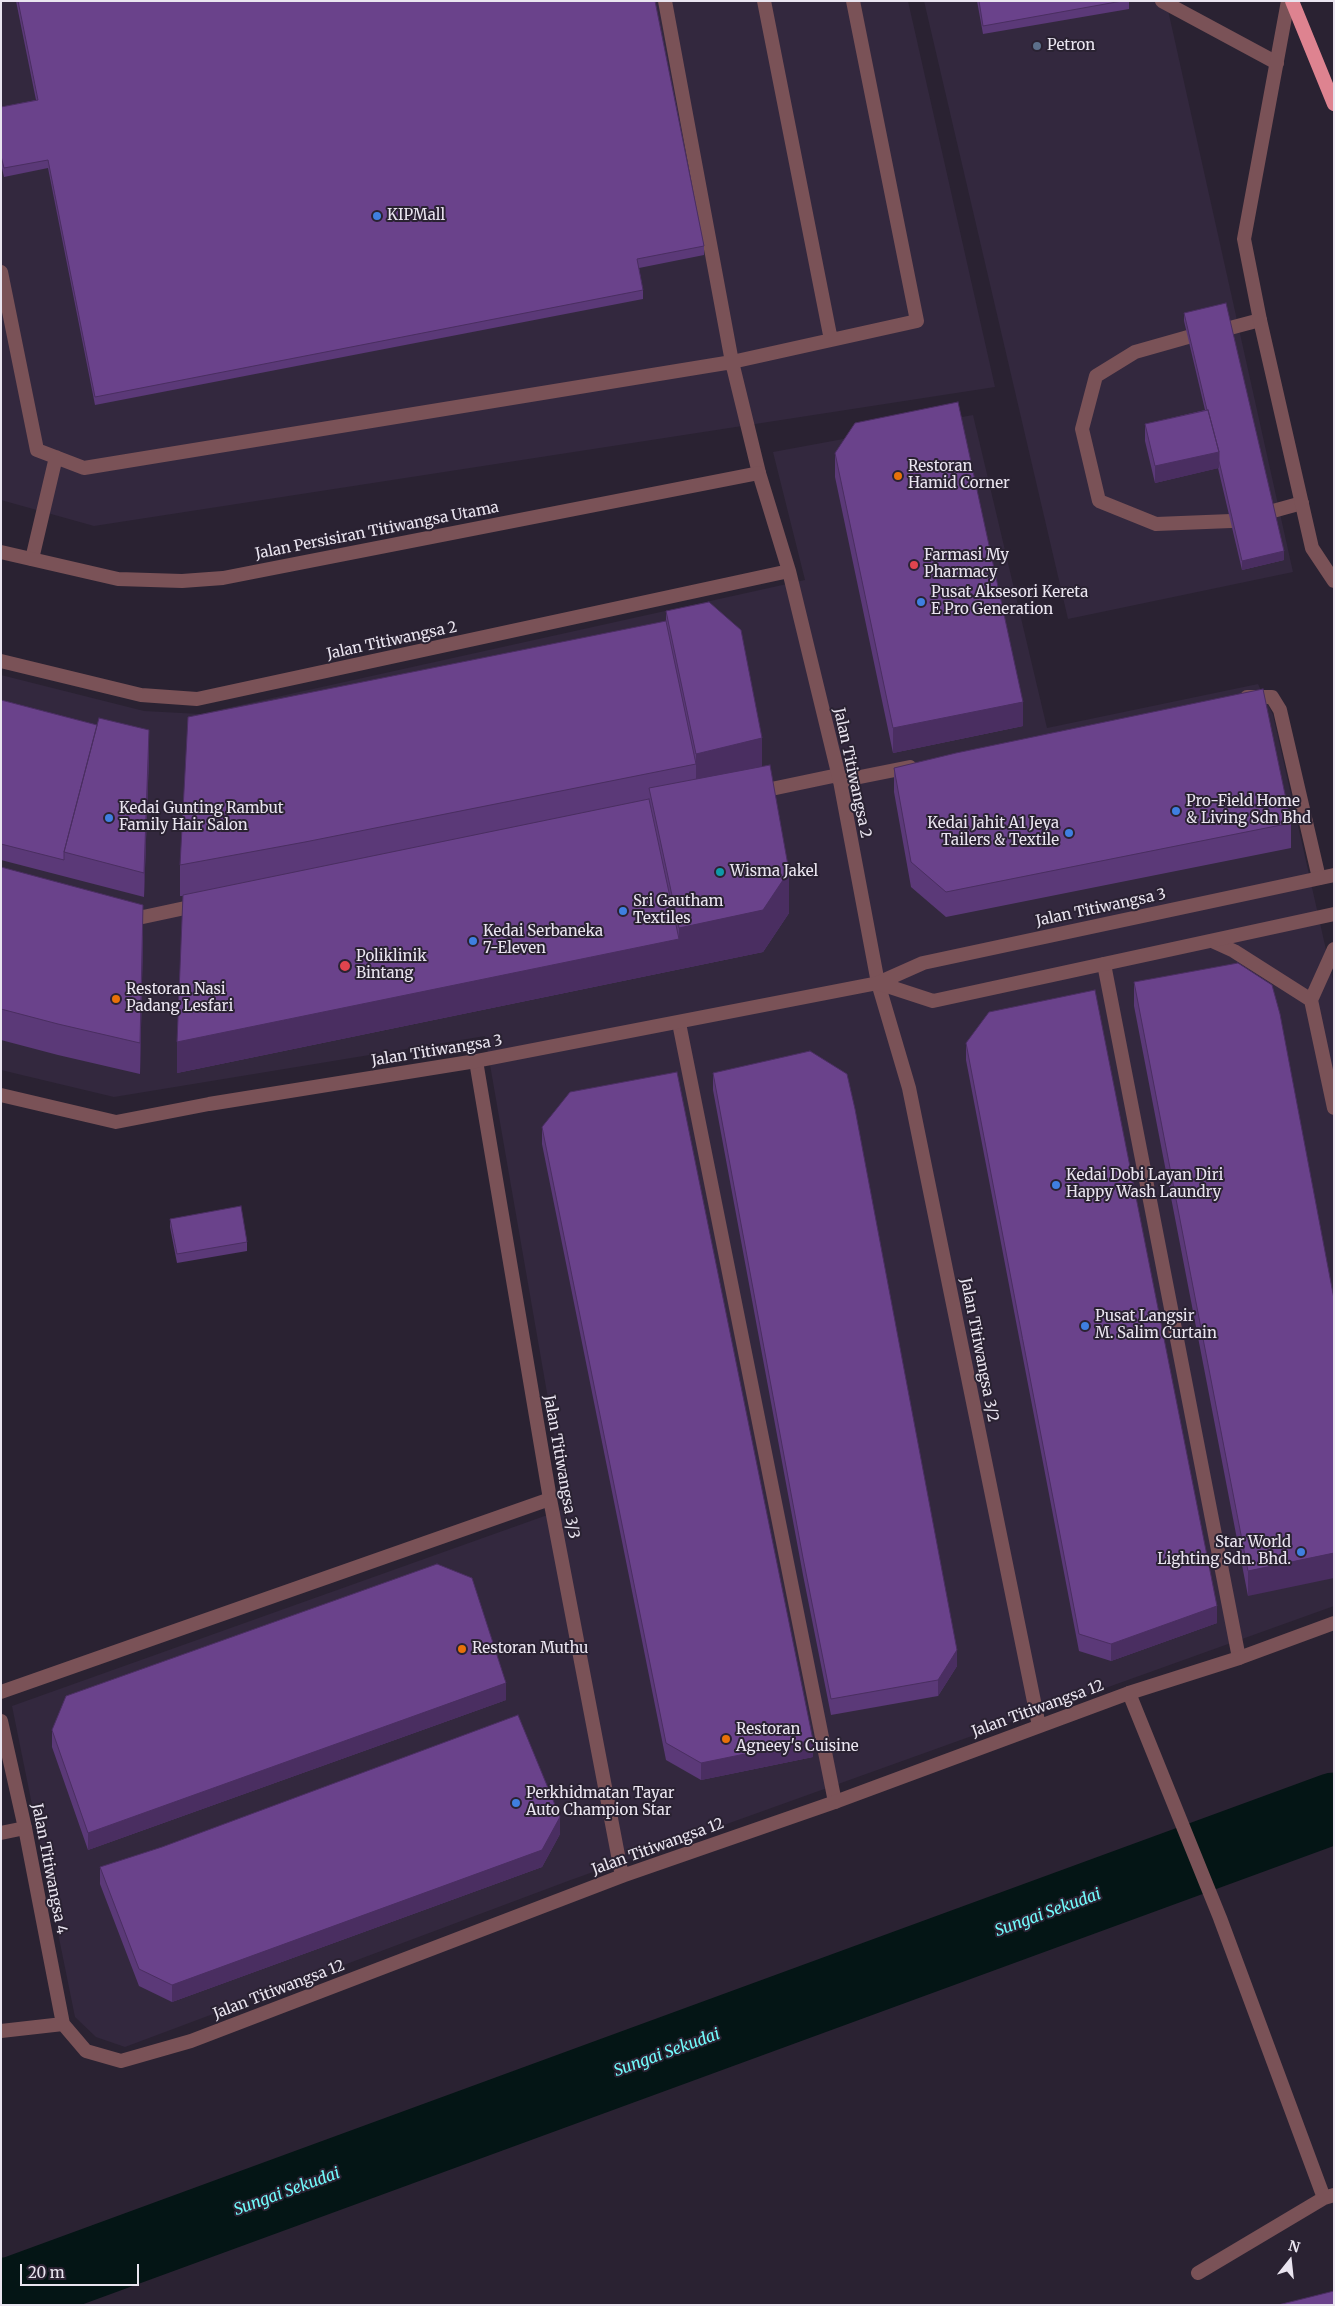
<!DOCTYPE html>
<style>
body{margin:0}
#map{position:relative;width:1335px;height:2306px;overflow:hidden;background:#2a2232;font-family:Merriweather,serif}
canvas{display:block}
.frame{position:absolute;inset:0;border:2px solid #eae5f0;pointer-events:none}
.north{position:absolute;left:1265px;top:2236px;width:50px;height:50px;-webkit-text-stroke:4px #2a2232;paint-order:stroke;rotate:16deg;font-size:14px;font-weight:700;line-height:20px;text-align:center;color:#eae5f0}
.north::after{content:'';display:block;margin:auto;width:18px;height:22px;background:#eae5f0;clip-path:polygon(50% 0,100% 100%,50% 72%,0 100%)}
.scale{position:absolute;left:20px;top:2264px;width:119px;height:22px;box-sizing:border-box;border:2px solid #eae5f0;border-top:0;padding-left:6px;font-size:15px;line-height:18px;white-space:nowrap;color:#eae5f0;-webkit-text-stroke:4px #2a2232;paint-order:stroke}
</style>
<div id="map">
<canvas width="1335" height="2306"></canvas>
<div class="frame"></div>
<div class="north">N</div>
<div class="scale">20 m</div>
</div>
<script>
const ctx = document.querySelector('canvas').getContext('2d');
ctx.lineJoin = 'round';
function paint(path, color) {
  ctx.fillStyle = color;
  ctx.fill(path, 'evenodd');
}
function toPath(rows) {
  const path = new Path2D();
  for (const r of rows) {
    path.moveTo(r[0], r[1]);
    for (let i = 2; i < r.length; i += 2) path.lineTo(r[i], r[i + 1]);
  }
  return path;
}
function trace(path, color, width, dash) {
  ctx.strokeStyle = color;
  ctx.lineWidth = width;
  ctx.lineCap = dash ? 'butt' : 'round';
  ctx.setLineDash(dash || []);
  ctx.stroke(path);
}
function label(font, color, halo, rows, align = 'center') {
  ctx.font = font + ' Merriweather,serif';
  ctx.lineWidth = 4;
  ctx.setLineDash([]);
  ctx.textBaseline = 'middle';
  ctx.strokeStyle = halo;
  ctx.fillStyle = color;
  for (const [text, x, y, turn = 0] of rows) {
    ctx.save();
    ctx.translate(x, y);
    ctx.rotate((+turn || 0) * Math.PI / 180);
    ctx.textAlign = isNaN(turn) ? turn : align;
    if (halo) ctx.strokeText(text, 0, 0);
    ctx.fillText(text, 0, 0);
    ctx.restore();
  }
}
const built = toPath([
 [1,1,908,1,995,387,94,526,1,500],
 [924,1,1166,1,1293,572,1068,619],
 [973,415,1047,728,1258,684,1273,715,1334,985,1334,1606,568,1881,125,2047,96,2037,75,2017,12,1706,567,1508,485,1036,114,1097,1,1070,1,675,144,711,200,714,805,580,773,452]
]);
const river = toPath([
 [1,2293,5,2295,1334,1808]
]);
const service = toPath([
 [665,1,732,362,759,473],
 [764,1,831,340],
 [1162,1,1277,63],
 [1,272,37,450,84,468,732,362,917,321,853,1],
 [1230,328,1260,320],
 [1188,337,1135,352,1096,376,1082,429,1099,501,1156,524,1231,521],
 [1273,511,1302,503],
 [32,559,56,457],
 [1247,697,1272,697,1280,710,1319,878],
 [840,781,910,767],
 [757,792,838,775],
 [125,912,143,917,199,905],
 [1104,964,1239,1658],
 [679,1023,835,1802],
 [1129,1693,1220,1918,1324,2198],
 [1,1833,25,1828],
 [1198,2273,1324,2198,1334,2195]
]);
const minor = toPath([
 [1,552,118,579,182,581,223,578,759,473,789,571,840,781,878,983,909,1088,1039,1726],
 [1,661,141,695,197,699,789,571],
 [1212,941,1234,951,1311,1000],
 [1334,949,1311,1000,1334,1108],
 [476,1061,550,1499,622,1876],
 [1,1692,550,1499],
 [1,1721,25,1828,63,2024,86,2051,121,2061,191,2041,622,1876,835,1802,1129,1693,1239,1658,1334,1623],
 [1,2031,63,2024]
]);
const tertiary = toPath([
 [1288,1,1244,239,1260,320,1312,548,1334,581],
 [878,983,933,1001,1334,914],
 [1,1095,116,1122,209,1104,476,1061,878,983,923,963,1334,875]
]);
const trunk = toPath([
 [1292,1,1334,104]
]);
const wall = toPath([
 [16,1,655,1,704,246,704,255,639,268,643,290,643,299,95,405,48,168,4,177,1,164,1,107,36,100],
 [977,1,1129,1,1129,9,983,34],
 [1184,313,1284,560,1242,570,1218,468,1155,483,1145,441,1145,424,1205,410,1184,321],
 [835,453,1023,726,893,753,835,477],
 [666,611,762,767,789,913,763,952,177,1073,183,896,180,896,180,865,666,621],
 [1,700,97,725,149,755,144,897,1,860],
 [894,768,1291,823,1291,848,946,917,911,887,894,792],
 [1,867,143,936,140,1074,58,1055,1,1040],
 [1134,982,1272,985,1248,1596,1134,1006],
 [966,1043,1217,1623,1111,1661,1079,1651,966,1060],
 [713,1073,957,1666,938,1696,831,1715,803,1575,713,1090],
 [542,1127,813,1757,701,1780,666,1760,542,1144],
 [170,1219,247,1242,247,1251,177,1263,170,1227],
 [506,1700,88,1850,52,1747,52,1730],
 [560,1834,542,1867,172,2002,139,1986,100,1884,100,1867]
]);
const shadedWall = toPath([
 [1219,452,1219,468,1155,483,1155,466],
 [1284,551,1284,560,1242,570,1242,561],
 [1023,702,1023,726,893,753,893,728],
 [149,730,149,755,144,897,144,873],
 [762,738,762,780,696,796,696,754],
 [789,871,789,913,763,952,177,1073,177,1042,679,939,679,928],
 [143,905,143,936,140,1074,140,1043],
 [1334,1553,1334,1578,1248,1596,1248,1571],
 [1217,1606,1217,1623,1111,1661,1111,1644],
 [957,1650,957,1666,938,1696,938,1680],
 [506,1683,506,1700,88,1850,88,1833],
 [813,1740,813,1757,701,1780,701,1763],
 [560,1817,560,1834,542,1867,172,2002,172,1985]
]);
const building = toPath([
 [18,1,655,1,704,246,637,259,643,290,95,397,48,160,4,168,1,156,1,107,38,100,18,1],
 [979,1,1122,1,983,26,979,1],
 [1226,303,1284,551,1242,561,1219,461,1219,452,1208,410,1207,410,1184,313,1226,303],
 [958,402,1023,702,893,728,835,453,855,423,958,402],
 [1208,410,1219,452,1155,466,1145,424,1208,410],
 [709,602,741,630,762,738,696,754,666,611,709,602],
 [666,621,696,764,305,842,180,865,188,717,666,621],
 [1263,689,1291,823,946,892,911,862,894,768,956,753,1263,689],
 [1,700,97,725,64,852,64,860,1,844,1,700],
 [99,718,149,730,144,873,64,852,99,718],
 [770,765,789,871,763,910,679,928,649,788,770,765],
 [649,799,679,939,177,1042,183,895,649,799],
 [1,867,143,905,140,1043,58,1024,1,1009,1,867],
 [1238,963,1272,985,1280,1014,1334,1299,1334,1553,1248,1571,1134,982,1238,963],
 [1095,990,1217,1606,1111,1644,1079,1634,966,1043,989,1012,1095,990],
 [810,1051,847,1074,855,1109,957,1650,938,1680,831,1699,803,1558,713,1073,810,1051],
 [677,1072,813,1740,701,1763,666,1743,542,1127,570,1092,677,1072],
 [241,1206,247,1242,177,1254,170,1219,241,1206],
 [437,1564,472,1578,506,1683,88,1833,52,1730,66,1696,437,1564],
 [518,1715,560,1817,542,1850,172,1985,139,1969,100,1867,162,1847,518,1715],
 [1334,2291,1334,2305,1278,2305,1334,2291]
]);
const markers = [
 [1037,46,5,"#5c6f8a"],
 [377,216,5,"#3f7fe0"],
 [898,476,5,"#e8710a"],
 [914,565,5,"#e0444e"],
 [921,602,5,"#3f7fe0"],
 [1176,811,5,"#3f7fe0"],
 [109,818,5,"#3f7fe0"],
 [1069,833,5,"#3f7fe0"],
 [720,872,5,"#0f9aa8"],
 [623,911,5,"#3f7fe0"],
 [473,941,5,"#3f7fe0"],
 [345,966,6,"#e0444e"],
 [116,999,5,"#e8710a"],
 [1056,1185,5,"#3f7fe0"],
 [1085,1326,5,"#3f7fe0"],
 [1301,1552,5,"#3f7fe0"],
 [462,1649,5,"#e8710a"],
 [726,1739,5,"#e8710a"],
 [516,1803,5,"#3f7fe0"]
];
const poiNames = [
 ["Petron",1047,46],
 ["KIPMall",387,216],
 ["Restoran",908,467],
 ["Hamid Corner",908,484],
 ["Farmasi My",924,556],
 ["Pharmacy",924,573],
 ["Pusat Aksesori Kereta",931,593],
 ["E Pro Generation",931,610],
 ["Pro-Field Home",1186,802],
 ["& Living Sdn Bhd",1186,819],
 ["Kedai Gunting Rambut",119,809],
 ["Family Hair Salon",119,826],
 ["Kedai Jahit A1 Jeya",1059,824,"right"],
 ["Tailers & Textile",1059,841,"right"],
 ["Wisma Jakel",730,872],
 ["Sri Gautham",633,902],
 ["Textiles",633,919],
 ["Kedai Serbaneka",483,932],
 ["7-Eleven",483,949],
 ["Poliklinik",356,957],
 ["Bintang",356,974],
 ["Restoran Nasi",126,990],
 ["Padang Lesfari",126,1007],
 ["Kedai Dobi Layan Diri",1066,1176],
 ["Happy Wash Laundry",1066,1193],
 ["Pusat Langsir",1095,1317],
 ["M. Salim Curtain",1095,1334],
 ["Star World",1291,1543,"right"],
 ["Lighting Sdn. Bhd.",1291,1560,"right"],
 ["Restoran Muthu",472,1649],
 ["Restoran",736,1730],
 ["Agneey's Cuisine",736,1747],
 ["Perkhidmatan Tayar",526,1794],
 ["Auto Champion Star",526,1811]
];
const streetNames = [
 ["Jalan Persisiran Titiwangsa Utama",377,531,-11],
 ["Jalan Titiwangsa 2",392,641,-12],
 ["Jalan Titiwangsa 2",852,773,78],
 ["Jalan Titiwangsa 3",1101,908,-12],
 ["Jalan Titiwangsa 3",437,1051,-9],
 ["Jalan Titiwangsa 3/2",979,1350,79],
 ["Jalan Titiwangsa 3/3",561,1467,80],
 ["Jalan Titiwangsa 12",1038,1709,-20],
 ["Jalan Titiwangsa 12",658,1847,-20],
 ["Jalan Titiwangsa 4",49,1869,79],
 ["Jalan Titiwangsa 12",279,1990,-21]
];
const waterNames = [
 ["Sungai Sekudai",1048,1913,-20],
 ["Sungai Sekudai",667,2053,-20],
 ["Sungai Sekudai",287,2192,-20]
];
paint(built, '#33283e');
trace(river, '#041515', 71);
trace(service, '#7a5257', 14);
trace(minor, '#7a5257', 14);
trace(tertiary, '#7a5257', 14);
trace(trunk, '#de8390', 14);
paint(wall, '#5b3978');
paint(shadedWall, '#4a2e61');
paint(building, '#6a428b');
trace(building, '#4a2e61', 1);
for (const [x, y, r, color] of markers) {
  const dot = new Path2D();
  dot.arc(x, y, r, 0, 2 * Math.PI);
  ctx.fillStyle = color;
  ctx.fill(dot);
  trace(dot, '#2a2232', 2);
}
label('15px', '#eae5f0', '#2a2232', poiNames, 'left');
label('15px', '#eae5f0', '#2a2232', streetNames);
label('italic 16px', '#72fdfe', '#2a2232', waterNames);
</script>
